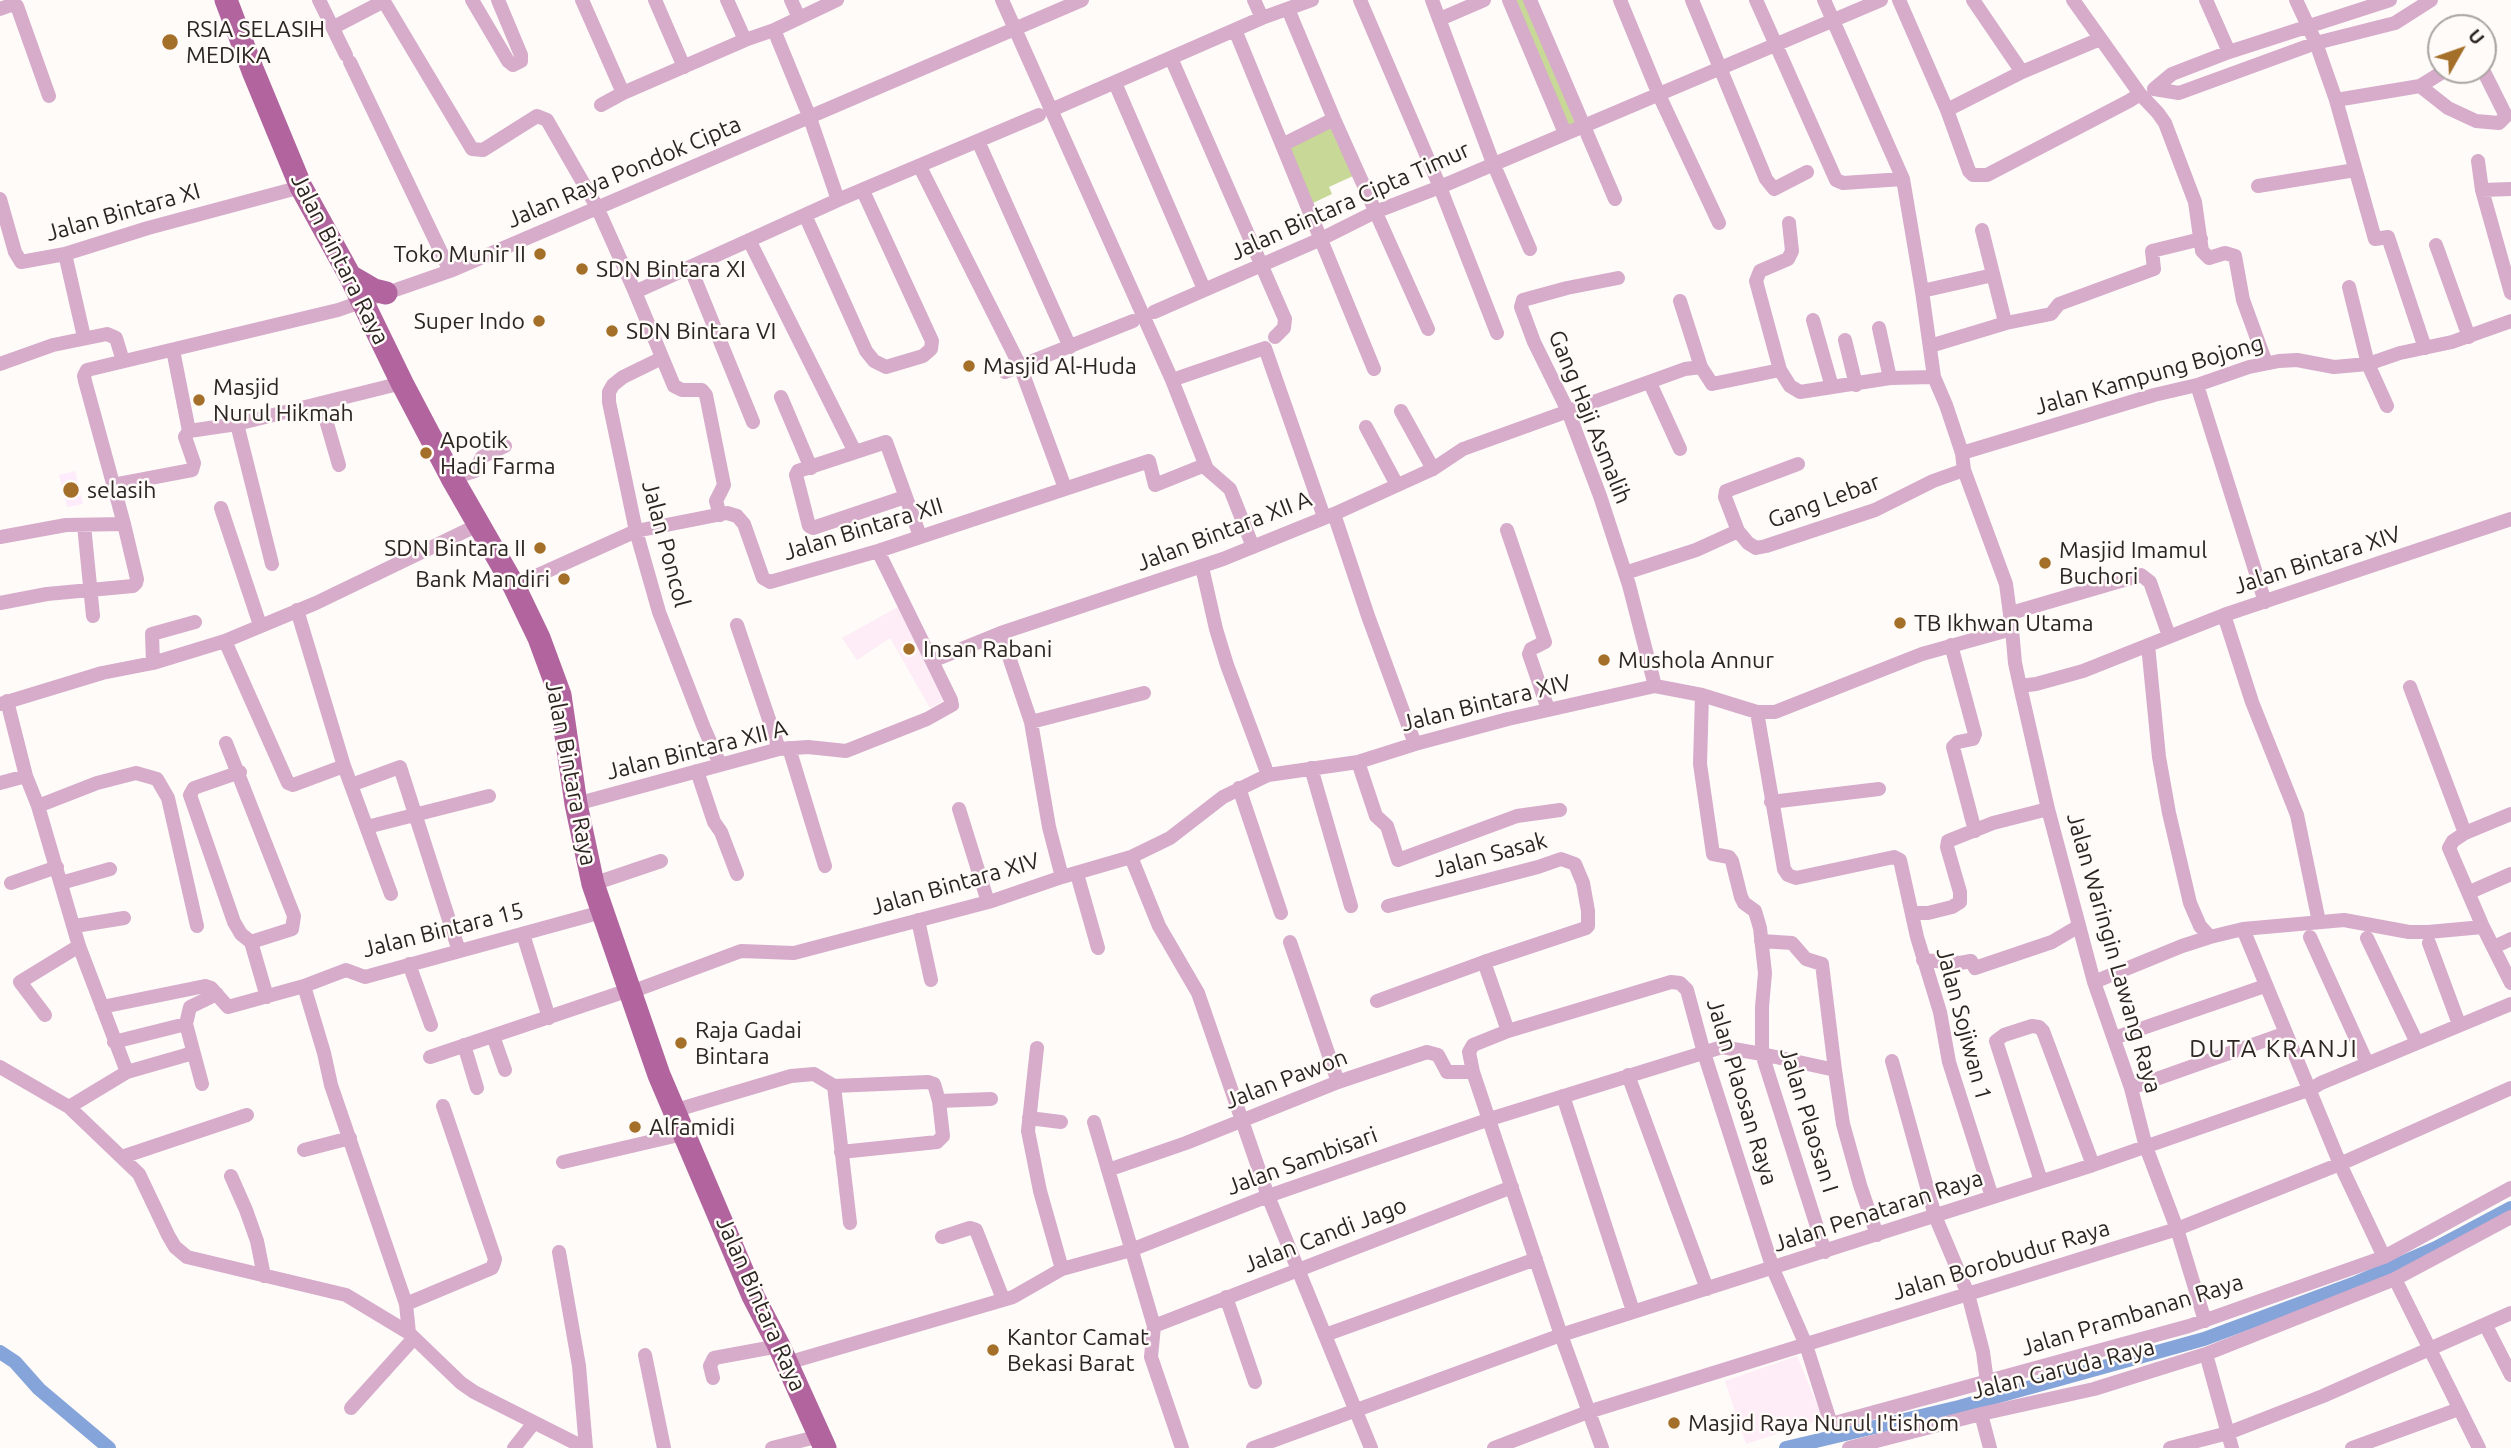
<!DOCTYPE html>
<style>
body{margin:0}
#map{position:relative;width:2511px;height:1448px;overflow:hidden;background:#fefbf9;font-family:Ubuntu,sans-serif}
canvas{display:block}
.north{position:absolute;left:2427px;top:14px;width:70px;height:70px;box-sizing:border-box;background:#fefbf9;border:2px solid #aaa5a3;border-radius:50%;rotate:50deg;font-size:19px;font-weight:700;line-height:28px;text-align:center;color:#2c2521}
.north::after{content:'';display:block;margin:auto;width:24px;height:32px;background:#a46f28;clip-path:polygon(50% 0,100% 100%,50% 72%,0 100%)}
</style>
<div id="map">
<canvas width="2511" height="1448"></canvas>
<div class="north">U</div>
</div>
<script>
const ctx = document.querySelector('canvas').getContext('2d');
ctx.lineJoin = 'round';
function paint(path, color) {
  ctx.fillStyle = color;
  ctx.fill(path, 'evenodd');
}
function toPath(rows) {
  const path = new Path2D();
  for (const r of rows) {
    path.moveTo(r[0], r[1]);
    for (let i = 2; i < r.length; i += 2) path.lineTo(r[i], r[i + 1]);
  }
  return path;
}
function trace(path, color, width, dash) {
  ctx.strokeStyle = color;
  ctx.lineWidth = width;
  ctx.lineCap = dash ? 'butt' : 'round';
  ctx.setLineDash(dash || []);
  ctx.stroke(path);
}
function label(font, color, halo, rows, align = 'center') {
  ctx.font = font + ' Ubuntu,sans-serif';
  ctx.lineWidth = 5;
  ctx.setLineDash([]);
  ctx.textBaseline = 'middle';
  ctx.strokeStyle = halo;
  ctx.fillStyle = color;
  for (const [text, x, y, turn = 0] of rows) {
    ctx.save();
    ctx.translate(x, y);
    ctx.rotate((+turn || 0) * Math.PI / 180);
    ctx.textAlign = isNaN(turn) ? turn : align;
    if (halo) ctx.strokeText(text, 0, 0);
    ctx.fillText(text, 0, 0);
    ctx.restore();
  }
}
const education = toPath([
 [898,607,948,698,930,708,890,638,857,660,842,638],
 [1797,1356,1823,1419,1746,1444,1725,1381]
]);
const medical = toPath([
 [75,471,83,504,67,507,59,475]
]);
const green = toPath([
 [1512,0,1527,0,1576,125,1568,130],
 [1330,124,1353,176,1329,187,1332,194,1313,203,1285,144]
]);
const canal = toPath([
 [0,1352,15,1362,39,1389,109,1448],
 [1786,1448,1959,1407,2204,1339,2358,1282,2436,1248,2511,1208]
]);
const minor = toPath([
 [319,0,346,55],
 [383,0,472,149,483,150,537,116,547,120,597,207,635,292,838,200,1039,115],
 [472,0,508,61,513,65,521,61,521,55,498,0],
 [582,0,623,93],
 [655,0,684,67],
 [727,0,745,40],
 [791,0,799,18],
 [1002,0,1172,380,1207,469,1230,489,1253,547],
 [1254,0,1262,18],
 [1360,0,1440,187,1497,333],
 [1432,0,1493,163,1530,249],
 [1509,0,1565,133],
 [1530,0,1615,199],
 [1620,0,1659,95,1719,223],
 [1692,0,1766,179,1774,189,1807,172],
 [1756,0,1836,180,1843,183,1903,179],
 [1824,0,1903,179,1922,291,1934,377,1946,405,1962,453,1964,470,2006,584,2012,629],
 [1899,0,1947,110,1969,171,1973,175,1987,175,2129,101,2140,94],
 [1973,0,2022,72],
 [2073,0,2140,94,2158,113,2165,123,2195,202,2202,251,2209,258,2225,253,2235,256,2243,300,2266,363],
 [2206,0,2229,52],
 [2296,0,2316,43,2336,100,2420,86,2446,70],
 [0,9,14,4,17,6,49,96],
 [1288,9,1334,119,1428,329],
 [1440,19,1484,0],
 [334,27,384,1],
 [774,30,810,118,838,200],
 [1235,30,1374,369],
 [1171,58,1285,319,1284,328,1275,337],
 [350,62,450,271],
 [1115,83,1204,289],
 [2420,86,2448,108,2476,121,2499,123,2506,116,2483,70],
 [2154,89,2179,93,2316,43,2395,23,2431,0],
 [2154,89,2172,74,2229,52,2390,0],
 [2336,100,2375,239,2388,237,2425,348],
 [601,105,623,93,745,40,774,30,837,0],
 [1058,107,1262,18,1312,0],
 [1947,110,2022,72,2100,39],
 [978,141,1070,347],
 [1282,145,1334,119],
 [2478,161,2482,190,2511,293],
 [920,167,1020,366,1065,488],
 [2258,186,2355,170],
 [2482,190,2511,189],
 [0,199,15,252,21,262,65,254,148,228,301,187],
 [805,215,866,351,874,361,886,367,923,356,931,349,932,341,863,191],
 [1982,230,2004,318],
 [749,240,855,452],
 [2436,245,2469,337],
 [65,254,84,337],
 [690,267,753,422],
 [1618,278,1567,288,1523,300,1521,307,1534,342,1568,411,1600,496,1629,585,1655,686],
 [2349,287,2368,364,2387,406],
 [1922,291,1993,275],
 [635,292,674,386,682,390,702,390,706,395,724,485,716,501,720,515],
 [1680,301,1701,367],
 [1154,312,1321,239,1375,212,1440,187,1881,0],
 [1813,320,1832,387],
 [1879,328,1890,378],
 [1845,340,1856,385],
 [1930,346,2006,323,2051,314,2059,304,2154,269,2152,251,2201,239],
 [173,350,189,431],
 [662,358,623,377,613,385,609,392,609,402,636,531,659,612,704,728,720,764],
 [0,364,53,345,107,334,116,338,123,361],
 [1780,370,1756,281,1760,271,1788,259,1792,251,1789,223],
 [1005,372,1133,321],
 [1172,380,1265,348,1324,517],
 [1650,383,1680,449],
 [2197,385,2265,602],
 [781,397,811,468],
 [321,403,339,465],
 [1401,411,1433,469],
 [237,424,272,564],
 [1366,427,1397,485],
 [1962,453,2154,395,2197,385,2249,367,2279,361,2297,360,2334,367,2368,364,2400,353,2452,342,2511,321],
 [452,478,475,471,482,457,505,446],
 [113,485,192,470,194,463,185,437,189,431,237,424,402,383],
 [905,497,813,528,809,526,796,475,798,471,886,442,920,536],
 [221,508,260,625],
 [1334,514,1368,616,1415,744],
 [84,525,93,616],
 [1507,530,1545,642,1531,649,1529,654,1548,709],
 [1738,531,1725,497,1726,491,1798,464],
 [0,537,66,525,124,524],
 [878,551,932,661],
 [1202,567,1216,629,1227,665,1268,775],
 [1625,573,1696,550,1738,531,1748,543,1756,548,1766,546,1875,510,1933,481,1964,470],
 [514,586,636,531,727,513,737,516,744,524,763,578,770,582,878,551,1149,461,1155,485,1205,465],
 [0,603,47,594,133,586,136,583,137,579,124,524,85,381,84,376,87,370,338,310,450,271,1082,0],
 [297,610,344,766],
 [2011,613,2141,575,2150,582,2169,636],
 [2224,615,2252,702,2297,815,2319,922],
 [737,625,779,749],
 [1001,633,1031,722,1049,827,1062,877],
 [225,641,288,783,293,785,344,766,391,894],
 [1951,645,1975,734,1973,739,1958,742,1953,747,1975,831],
 [2148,645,2159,757,2169,813,2190,903,2200,926,2210,937,2243,929,2344,920,2409,932,2428,932,2483,927],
 [153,663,152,634,195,622],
 [2020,686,2048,809,2094,982,2131,1088,2146,1147,2177,1229,2205,1321],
 [2410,687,2465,833],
 [1702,695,1700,764,1713,854,1729,857,1732,861,1741,897,1744,903,1755,911,1760,928,1765,973,1762,1007,1762,1054,1825,1252],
 [0,704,102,673,153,663,225,641,316,603,480,524],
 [1757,712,1784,869,1788,875,1796,878,1894,857,1900,860,1917,937,1940,1012,1949,1062,1992,1197],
 [1031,722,1144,693],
 [226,743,294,916,292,929,251,942],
 [789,748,825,866],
 [1358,762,1376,816,1387,826,1398,860,1517,816,1560,810],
 [1311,768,1351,906],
 [697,771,714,822,721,832,737,874],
 [240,772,194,788,190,795,234,922,241,934,251,942,267,997],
 [26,776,38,806,79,946,127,1072,69,1107],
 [0,783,26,776,7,701],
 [351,785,400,767,459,951],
 [1239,788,1281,913],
 [1771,802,1879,789],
 [576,804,779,749,808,747,846,751,927,719,952,705,951,700,932,661,1001,633,1223,559,1334,514,1433,469,1463,449,1685,369,1701,367,1712,384,1780,370,1790,386,1800,392,1890,378,1934,377],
 [38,806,97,783,136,773,157,779,168,798,197,926],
 [959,809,988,902],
 [2511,814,2465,833,2453,841,2449,848,2483,927,2511,983],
 [367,827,489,796],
 [1131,857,1159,926,1198,993,1268,1196,1371,1448],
 [1077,874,1098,948],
 [11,883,57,867],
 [61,883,110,869],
 [593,884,661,861],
 [2470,892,2511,874],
 [1388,906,1538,867,1561,859,1575,864,1583,883,1588,911,1588,926,1586,928,1484,962,1508,1031,1473,1045,1469,1052,1473,1072,1561,1335,1602,1448],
 [1912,913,1928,913,1952,907,1960,902,1960,892,1947,847,1948,841,1993,823,2048,809],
 [918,920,931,980],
 [75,926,124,918],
 [2243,929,2340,1164,2384,1257],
 [523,934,549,1018],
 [2310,937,2367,1063],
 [2367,938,2417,1043],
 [1761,941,1792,943,1806,959,1822,964,1835,1070],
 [1290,942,1338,1082],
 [2429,943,2459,1024],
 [2494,947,2511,939],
 [1923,960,1960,963,1971,961,1975,968,2052,942,2079,926],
 [409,964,431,1025],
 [2094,982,2182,946,2210,937],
 [304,986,324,1053,331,1085,406,1304,409,1333],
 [631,992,741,951,794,953,992,901,1062,877,1131,857,1170,838,1223,797,1268,775,1358,762,1415,744,1508,719,1655,686,1702,695,1757,712,1775,712,1922,654,2012,629,2015,663,2020,686,2036,684,2083,671,2224,615,2511,519],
 [1377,1001,1484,962],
 [102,1007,205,986,211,988,228,1007,304,986,346,970,365,977,602,912],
 [45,1015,20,982,79,946],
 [186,1024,190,1007,217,994],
 [1508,1031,1671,982,1680,983,1687,990,1704,1053,1773,1269,1806,1345,1831,1424,2189,1326,2384,1257,2511,1188],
 [493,1036,505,1070],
 [2114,1038,2265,986],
 [114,1042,186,1024,202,1084],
 [464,1045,477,1088],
 [1037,1048,1028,1131,1040,1191,1062,1269],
 [430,1057,629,990],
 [1892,1061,1935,1216,1968,1294,1983,1352,1987,1382],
 [0,1067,69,1107,139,1174,168,1235,175,1247,187,1257,346,1295,409,1333,461,1383,474,1392,585,1448],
 [127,1072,193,1053],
 [1628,1075,1707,1289],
 [834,1086,850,1223],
 [2131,1088,2286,1033],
 [1563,1096,1633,1311],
 [673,1111,791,1076,814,1074,834,1086,928,1082,934,1084,939,1101,991,1099],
 [1029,1118,1061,1122],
 [1094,1122,1154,1326,1151,1357,1182,1448],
 [304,1150,350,1138],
 [841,1152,937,1142,943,1136,939,1101],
 [122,1157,247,1115],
 [563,1162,683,1134],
 [1108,1170,1186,1143,1338,1082,1427,1052,1438,1055,1447,1072,1473,1072],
 [231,1176,246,1210,257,1241,264,1276],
 [2041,1181,1996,1041,2004,1035,2032,1026,2039,1027,2043,1031,2093,1165],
 [942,1237,970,1228,976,1230,1003,1299],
 [559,1252,579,1366,586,1448],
 [2395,1279,2479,1448],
 [1226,1297,1255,1382],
 [406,1304,492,1268,494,1263,495,1259,443,1106],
 [1154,1326,1512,1187],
 [2486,1326,2511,1375],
 [1325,1335,1536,1259],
 [2206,1354,2232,1448],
 [645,1355,664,1448],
 [787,1363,1013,1297,1062,1269,1131,1250,1268,1196,1490,1119,1722,1047,1762,1054,1835,1070,1843,1124,1860,1185,1877,1235],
 [713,1378,710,1366,714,1358,779,1346],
 [351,1408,414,1338],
 [1981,1414,1990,1448],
 [514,1448,533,1424],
 [772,1448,820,1436],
 [1253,1448,1561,1335,2093,1165,2311,1089,2321,1083,2511,1004],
 [1494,1448,1588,1412,2177,1229,2340,1164,2511,1088],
 [1849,1448,1981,1414,2094,1389,2206,1354,2395,1279,2511,1217],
 [2170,1448,2228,1433,2323,1396,2511,1313],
 [2352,1448,2459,1409]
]);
const primary = toPath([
 [226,0,253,71,301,187,350,276,402,383,452,478,514,586,539,638,560,695,576,804,593,884,659,1075,753,1296,779,1346,825,1448],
 [350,276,374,290,386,293]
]);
const markers = [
 [170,42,9,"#a46f28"],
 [540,254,7,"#a46f28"],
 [582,269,7,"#a46f28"],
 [539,321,7,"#a46f28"],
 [612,331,7,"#a46f28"],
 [969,366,7,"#a46f28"],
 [199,400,7,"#a46f28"],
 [426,453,7,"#a46f28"],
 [71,490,9,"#a46f28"],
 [540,548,7,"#a46f28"],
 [2045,563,7,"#a46f28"],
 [564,579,7,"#a46f28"],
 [1900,623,7,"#a46f28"],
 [909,649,7,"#a46f28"],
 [1604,660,7,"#a46f28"],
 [681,1043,7,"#a46f28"],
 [635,1127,7,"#a46f28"],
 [993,1350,7,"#a46f28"],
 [1674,1423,7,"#a46f28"]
];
const poiNames = [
 ["RSIA SELASIH",186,29],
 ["MEDIKA",186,55],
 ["Toko Munir II",526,254,"right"],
 ["SDN Bintara XI",596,269],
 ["Super Indo",525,321,"right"],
 ["SDN Bintara VI",626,331],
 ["Masjid Al-Huda",983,366],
 ["Masjid",213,387],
 ["Nurul Hikmah",213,413],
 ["Apotik",440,440],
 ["Hadi Farma",440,466],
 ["selasih",87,490],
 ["SDN Bintara II",526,548,"right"],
 ["Masjid Imamul",2059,550],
 ["Buchori",2059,576],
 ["Bank Mandiri",550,579,"right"],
 ["TB Ikhwan Utama",1914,623],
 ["Insan Rabani",923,649],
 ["Mushola Annur",1618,660],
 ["Raja Gadai",695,1030],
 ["Bintara",695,1056],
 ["Alfamidi",649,1127],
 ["Kantor Camat",1007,1337],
 ["Bekasi Barat",1007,1363],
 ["Masjid Raya Nurul I'tishom",1688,1423]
];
const streetNames = [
 ["Jalan Raya Pondok Cipta",624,172,-23],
 ["Jalan Bintara Cipta Timur",1350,201,-24],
 ["Jalan Bintara XI",123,212,-16],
 ["Jalan Bintara Raya",340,259,63],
 ["Jalan Kampung Bojong",2149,375,-16],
 ["Gang Haji Asmalih",1590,417,68],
 ["Gang Lebar",1824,501,-20],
 ["Jalan Bintara XII",863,529,-17],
 ["Jalan Bintara XII A",1224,531,-21],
 ["Jalan Poncol",666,544,75],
 ["Jalan Bintara XIV",2317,560,-18],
 ["Jalan Bintara XIV",1486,703,-14],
 ["Jalan Bintara XII A",697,750,-14],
 ["Jalan Bintara Raya",571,773,79],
 ["Jalan Sasak",1490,855,-15],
 ["Jalan Bintara XIV",955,884,-16],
 ["Jalan Bintara 15",443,930,-14],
 ["Jalan Waringin Lawang Raya",2114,953,74],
 ["Jalan Sojiwan 1",1964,1024,75],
 ["Jalan Pawon",1286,1079,-21],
 ["Jalan Plaosan Raya",1742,1092,73],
 ["Jalan Plaosan I",1809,1120,73],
 ["Jalan Sambisari",1302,1161,-20],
 ["Jalan Penataran Raya",1878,1211,-18],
 ["Jalan Candi Jago",1325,1235,-21],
 ["Jalan Borobudur Raya",2001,1260,-17],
 ["Jalan Bintara Raya",761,1304,66],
 ["Jalan Prambanan Raya",2132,1315,-17],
 ["Jalan Garuda Raya",2063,1369,-14]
];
const neighbourhoodNames = [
 ["DUTA KRANJI",2274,1049]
];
paint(education, '#feecf6');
paint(medical, '#feebfb');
paint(green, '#c7d897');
trace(canal, '#84a4da', 14);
trace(minor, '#d7abca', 14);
trace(primary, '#b2649f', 23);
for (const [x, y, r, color] of markers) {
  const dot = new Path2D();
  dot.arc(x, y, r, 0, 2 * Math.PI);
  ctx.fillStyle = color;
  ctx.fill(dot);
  trace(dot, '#fefbf9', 2.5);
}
label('23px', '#2c2521', '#fefbf9', poiNames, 'left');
label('23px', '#2c2521', '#fefbf9', streetNames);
ctx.letterSpacing = '2px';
label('24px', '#2c2521', '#fefbf9', neighbourhoodNames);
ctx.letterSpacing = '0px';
</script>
